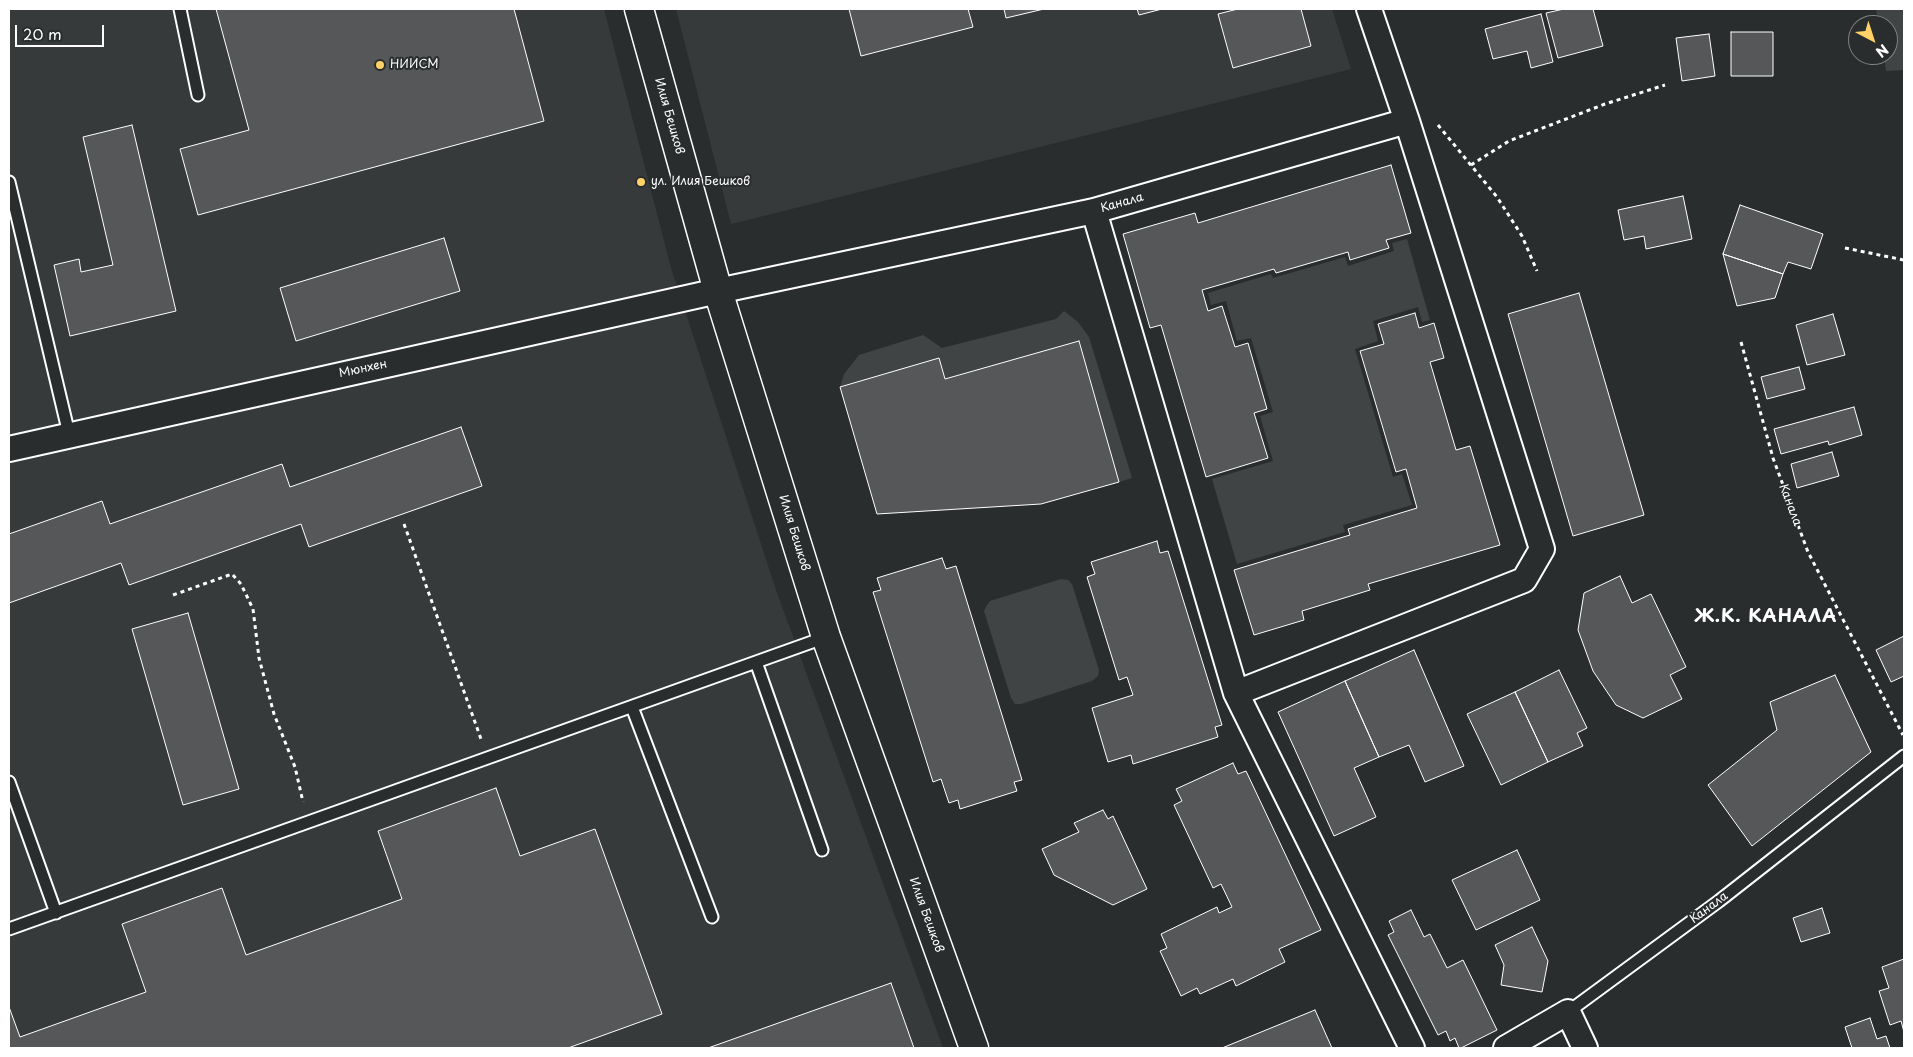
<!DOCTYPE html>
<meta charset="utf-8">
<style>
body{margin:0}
#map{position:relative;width:1913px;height:1057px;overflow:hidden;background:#2a2d2e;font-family:"Playpen Sans",sans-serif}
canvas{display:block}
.frame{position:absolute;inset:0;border:10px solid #fff;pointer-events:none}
.north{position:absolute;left:1848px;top:15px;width:50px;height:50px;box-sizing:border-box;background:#2a2d2e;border:1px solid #7f8182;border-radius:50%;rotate:140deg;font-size:14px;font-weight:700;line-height:20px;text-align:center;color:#fff}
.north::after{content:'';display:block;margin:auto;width:18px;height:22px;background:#ffd166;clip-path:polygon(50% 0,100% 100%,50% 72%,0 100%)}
.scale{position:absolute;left:15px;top:25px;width:89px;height:22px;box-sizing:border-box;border:2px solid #fff;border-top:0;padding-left:6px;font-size:15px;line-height:18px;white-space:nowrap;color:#fff;-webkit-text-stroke:4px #2a2d2e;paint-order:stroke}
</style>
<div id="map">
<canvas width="1913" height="1057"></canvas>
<div class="frame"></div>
<div class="north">N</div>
<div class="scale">20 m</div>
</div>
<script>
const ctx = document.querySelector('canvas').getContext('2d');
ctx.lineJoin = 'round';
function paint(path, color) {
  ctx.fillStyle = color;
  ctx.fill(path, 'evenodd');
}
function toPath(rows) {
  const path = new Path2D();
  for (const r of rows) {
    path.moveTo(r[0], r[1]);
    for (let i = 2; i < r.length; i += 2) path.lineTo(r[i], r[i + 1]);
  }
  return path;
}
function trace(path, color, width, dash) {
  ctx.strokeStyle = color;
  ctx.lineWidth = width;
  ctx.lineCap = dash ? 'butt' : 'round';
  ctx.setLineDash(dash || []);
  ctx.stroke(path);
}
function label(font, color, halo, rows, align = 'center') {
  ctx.font = font + ' "Playpen Sans",sans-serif';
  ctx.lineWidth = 4;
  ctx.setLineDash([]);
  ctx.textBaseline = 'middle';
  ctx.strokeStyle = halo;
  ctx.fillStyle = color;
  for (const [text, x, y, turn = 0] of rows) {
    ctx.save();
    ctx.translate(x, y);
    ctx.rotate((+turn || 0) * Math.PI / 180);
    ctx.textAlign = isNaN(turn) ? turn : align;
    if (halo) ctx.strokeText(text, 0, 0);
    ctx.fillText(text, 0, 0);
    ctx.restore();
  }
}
const built = toPath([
 [9,9,604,9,671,268,776,590,943,1048,9,1048],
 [676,9,1332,9,1351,69,731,224]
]);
const green = toPath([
 [1876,9,1904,9,1904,70,1886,71,1884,55,1888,55,1888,25,1879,25],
 [1407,239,1430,320,1422,322,1418,307,1373,321,1378,341,1355,349,1393,477,1402,474,1412,505,1343,525,1345,532,1237,564,1212,479,1273,461,1260,416,1273,412,1251,338,1237,341,1226,301,1211,305,1208,293,1271,274,1273,278,1345,257,1348,266,1394,251,1392,243],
 [1064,311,1078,322,1089,337,1132,478,1119,482,1079,341,945,379,939,359,840,387,844,374,859,355,923,335,942,348,1056,319],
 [1061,579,1068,580,1072,584,1099,670,1098,676,1092,681,1021,704,1015,704,1011,698,984,611,987,605,990,601]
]);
const building = toPath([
 [216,9,514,9,544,121,198,215,180,149,249,130,216,9],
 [849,9,968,9,973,27,861,56,849,9],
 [1004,9,1044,9,1006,18,1004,9],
 [1137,9,1162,9,1139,15,1137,9],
 [1238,9,1301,9,1311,46,1233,68,1218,14,1238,9],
 [1564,9,1593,9,1603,46,1558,58,1546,13,1564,9],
 [1541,14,1553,62,1531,68,1527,51,1493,59,1485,29,1541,14],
 [1731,32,1773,32,1773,76,1731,76,1731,32],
 [1709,34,1715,76,1682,81,1676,38,1709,34],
 [132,125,176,311,70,336,54,265,79,259,81,272,113,265,83,137,132,125],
 [1391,165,1411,233,1386,240,1389,248,1350,260,1348,252,1276,273,1274,269,1202,290,1208,311,1222,306,1235,347,1248,343,1267,409,1254,413,1268,458,1206,477,1161,325,1150,328,1123,234,1195,213,1198,223,1391,165],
 [1683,196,1692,239,1646,249,1644,236,1624,240,1618,210,1683,196],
 [1740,205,1823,234,1811,269,1788,262,1783,274,1723,254,1740,205],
 [444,238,460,291,296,341,280,288,444,238],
 [1723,254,1783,274,1775,298,1737,306,1723,254],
 [1579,293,1644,515,1573,536,1508,314,1579,293],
 [1415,313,1419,328,1434,323,1444,358,1430,362,1456,450,1470,446,1500,545,1368,584,1370,590,1302,611,1304,620,1254,635,1234,570,1350,535,1348,529,1417,508,1406,469,1396,472,1360,351,1384,344,1378,324,1415,313],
 [1833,314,1845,355,1807,365,1796,325,1833,314],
 [1079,341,1119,482,1041,504,877,514,840,387,939,358,945,379,1079,341],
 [1799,367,1805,389,1767,399,1761,377,1799,367],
 [1854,407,1862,435,1829,445,1828,441,1781,454,1774,429,1854,407],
 [461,427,482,486,309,547,301,524,129,585,121,563,9,603,9,534,102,501,110,524,282,464,290,487,461,427],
 [1832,452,1839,476,1797,488,1791,464,1832,452],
 [1157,541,1160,553,1168,551,1222,725,1215,727,1218,737,1133,764,1131,755,1108,762,1092,708,1133,695,1127,677,1119,680,1087,577,1095,574,1091,562,1157,541],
 [942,558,946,569,956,566,1022,780,1014,782,1017,791,960,809,958,800,949,803,941,779,933,782,873,592,881,590,877,578,942,558],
 [1620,576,1632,603,1651,594,1686,667,1670,675,1682,699,1643,718,1616,705,1593,671,1578,630,1584,593,1620,576],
 [188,613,239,789,183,805,132,629,188,613],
 [1904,636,1904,676,1891,682,1876,650,1904,636],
 [1414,650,1464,766,1425,782,1409,745,1379,757,1345,681,1414,650],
 [1559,670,1587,728,1577,733,1583,746,1548,762,1515,692,1559,670],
 [1835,675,1871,752,1752,846,1708,785,1777,730,1770,702,1835,675],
 [1345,681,1379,757,1354,768,1376,817,1334,836,1278,712,1345,681],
 [1515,692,1548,762,1501,785,1467,714,1515,692],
 [1233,763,1238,774,1246,771,1321,930,1279,949,1285,962,1236,986,1233,979,1200,994,1197,988,1181,996,1160,951,1167,948,1161,934,1217,907,1219,913,1232,907,1221,884,1213,888,1174,805,1182,801,1176,789,1233,763],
 [496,788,520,856,595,829,662,1014,568,1048,9,1048,9,1007,20,1037,146,992,122,924,222,888,246,955,402,899,378,831,496,788],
 [1103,810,1108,819,1113,816,1147,889,1113,905,1054,875,1042,849,1079,832,1074,823,1103,810],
 [1517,850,1540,900,1476,930,1452,880,1517,850],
 [1822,908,1830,933,1801,942,1793,918,1822,908],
 [1411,910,1424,937,1430,934,1447,968,1463,960,1497,1030,1461,1048,1459,1048,1455,1038,1450,1041,1446,1031,1438,1035,1388,935,1394,932,1389,921,1411,910],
 [1532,927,1548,961,1542,992,1501,985,1504,965,1495,945,1532,927],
 [1904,959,1904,1032,1901,1021,1890,1025,1879,991,1889,988,1882,967,1904,959],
 [891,983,914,1048,708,1048,891,983],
 [1315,1010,1332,1048,1222,1048,1315,1010],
 [1870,1018,1877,1039,1886,1036,1890,1048,1852,1048,1845,1027,1870,1018]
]);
const path = toPath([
 [1438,125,1497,197,1522,236,1537,271],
 [1471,165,1509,141,1605,104,1665,85],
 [1845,248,1904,260],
 [1741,342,1773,458,1808,552,1903,735],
 [404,524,481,739],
 [173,595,232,574,241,584,253,609,259,658,274,714,295,767,303,802]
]);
const lane = toPath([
 [180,9,198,95],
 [9,182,69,434],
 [756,662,822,850],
 [632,707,712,917],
 [9,782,56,913],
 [9,929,826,637],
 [1568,1012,1719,901,1904,756]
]);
const street = toPath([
 [1094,211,1236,693,1412,1048],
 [9,449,718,291,1094,211,1407,121],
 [1236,693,1524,580,1542,549,1407,121,1369,9],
 [1506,1048,1568,1012,1585,1048]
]);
const secondary = toPath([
 [639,9,718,291,826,637,974,1048]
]);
const markers = [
 [380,65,5,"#ffd166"],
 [641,182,5,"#ffd166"]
];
const poiNames = [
 ["НИИСМ",390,65],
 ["ул. Илия Бешков",651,182]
];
const streetNames = [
 ["Илия Бешков",669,116,74],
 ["Канала",1122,203,-16],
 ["Мюнхен",363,369,-12],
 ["Канала",1790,505,69],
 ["Илия Бешков",794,533,73],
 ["Канала",1709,908,-37],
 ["Илия Бешков",926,915,70]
];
const districtNames = [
 ["Ж.К. КАНАЛА",1766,617]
];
paint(built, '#373a3b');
paint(green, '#414445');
paint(building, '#555758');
trace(building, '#fff', 1);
trace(lane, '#fff', 15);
trace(street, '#fff', 28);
trace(secondary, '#fff', 31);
trace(path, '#fff', 3, [4, 4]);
trace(lane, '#2a2d2e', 11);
trace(street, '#2a2d2e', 24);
trace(secondary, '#2a2d2e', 28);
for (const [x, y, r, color] of markers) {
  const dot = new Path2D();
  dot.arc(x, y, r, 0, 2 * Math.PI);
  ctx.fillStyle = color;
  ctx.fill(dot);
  trace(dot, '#2a2d2e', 2);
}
label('12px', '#fff', '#2a2d2e', poiNames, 'left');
label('12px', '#fff', '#2a2d2e', streetNames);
ctx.letterSpacing = '1px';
label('bold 18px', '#fff', '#2a2d2e', districtNames);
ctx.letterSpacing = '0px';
</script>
